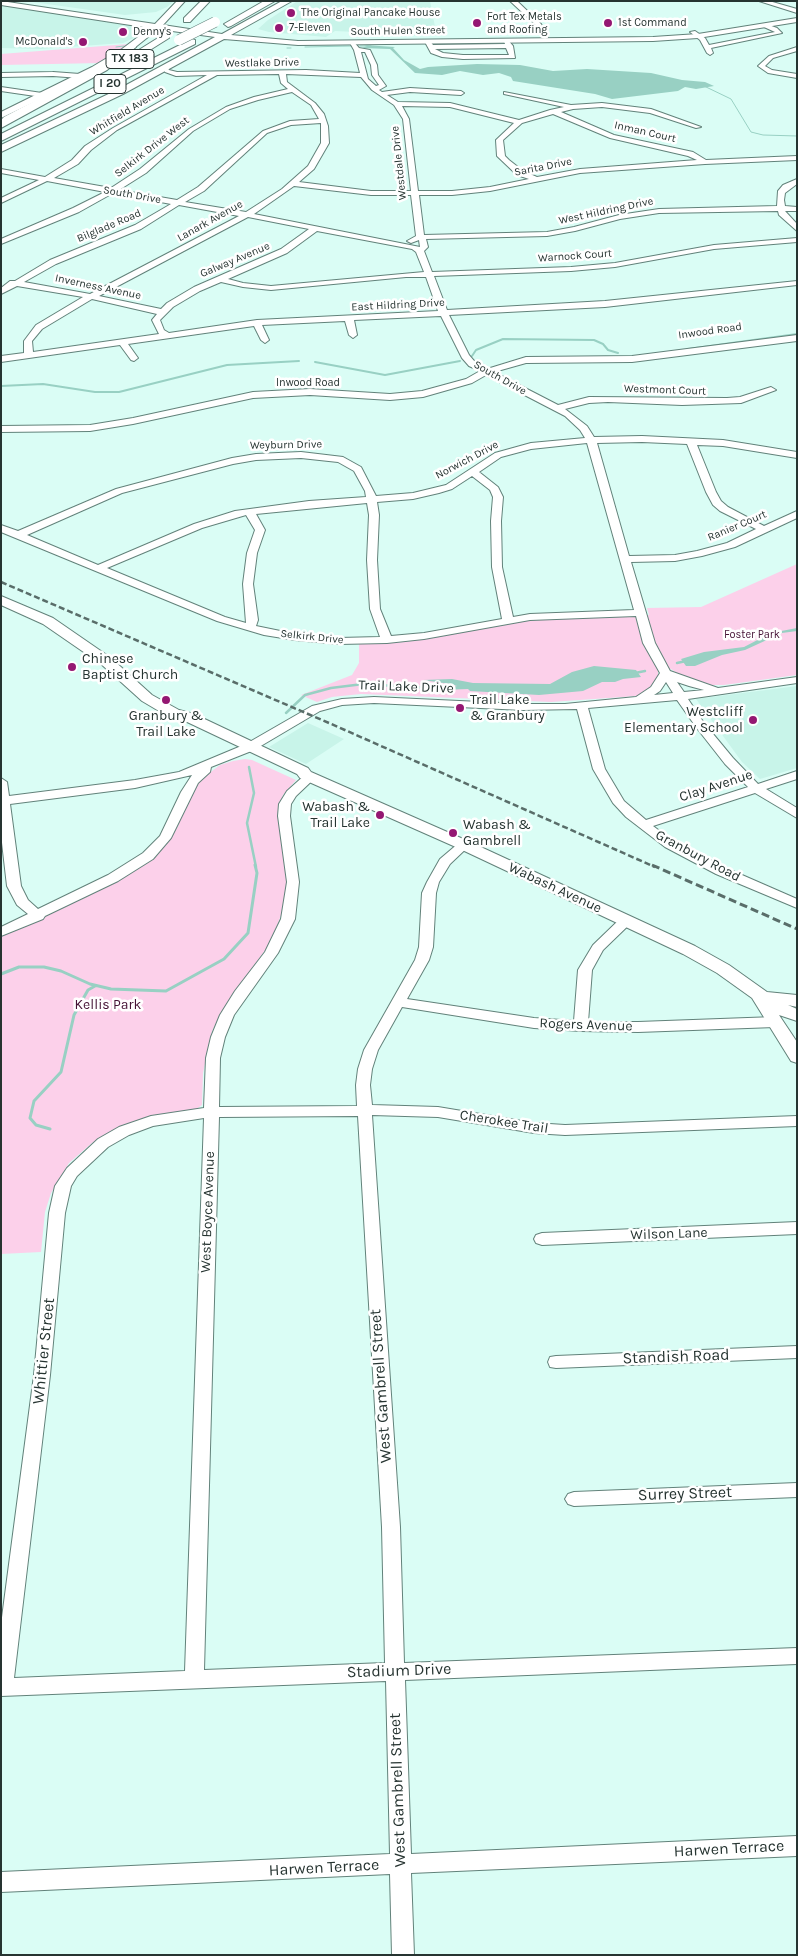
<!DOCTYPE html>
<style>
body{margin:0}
#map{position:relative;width:798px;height:1956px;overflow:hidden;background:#dafdf5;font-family:Karla,sans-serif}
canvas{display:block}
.frame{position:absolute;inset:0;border:2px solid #263431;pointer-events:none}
</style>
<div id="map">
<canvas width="798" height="1956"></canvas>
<div class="frame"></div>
</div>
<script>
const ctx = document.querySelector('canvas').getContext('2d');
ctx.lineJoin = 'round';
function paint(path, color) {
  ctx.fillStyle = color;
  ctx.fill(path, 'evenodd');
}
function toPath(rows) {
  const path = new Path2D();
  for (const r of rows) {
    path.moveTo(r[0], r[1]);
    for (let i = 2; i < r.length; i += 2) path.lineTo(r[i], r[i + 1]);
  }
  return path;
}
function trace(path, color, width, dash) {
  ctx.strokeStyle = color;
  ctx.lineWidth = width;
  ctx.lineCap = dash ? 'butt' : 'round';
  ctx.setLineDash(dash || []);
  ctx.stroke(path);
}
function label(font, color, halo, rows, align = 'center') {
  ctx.font = font + ' Karla,sans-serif';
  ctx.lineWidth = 5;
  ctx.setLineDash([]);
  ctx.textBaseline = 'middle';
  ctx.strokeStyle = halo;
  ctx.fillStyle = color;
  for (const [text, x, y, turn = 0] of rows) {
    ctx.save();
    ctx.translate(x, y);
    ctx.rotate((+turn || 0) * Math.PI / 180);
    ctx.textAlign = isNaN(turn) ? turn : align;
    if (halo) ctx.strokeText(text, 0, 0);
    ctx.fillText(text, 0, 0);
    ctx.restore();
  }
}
const built = toPath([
 [26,1,174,1,167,7,156,12,125,15],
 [430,1,436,32,432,35,375,36,356,32,335,31,326,37,269,32,258,29,268,20,296,2],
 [1,5,127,25,139,28,142,34,123,43,41,49,1,48],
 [797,686,797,768,760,779,742,762,696,699],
 [308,723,344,739,306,764,269,747]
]);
const green = toPath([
 [129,44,102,63,1,65,1,54],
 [797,564,797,675,724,685,711,685,684,678,671,669,658,672,658,678,652,688,637,696,551,702,361,694,332,697,317,702,301,695,352,675,359,663,359,644,405,642,504,623,576,617,649,615,647,608,701,607],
 [245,759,252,760,296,780,283,795,278,808,287,887,283,910,271,942,227,1003,212,1031,203,1073,202,1105,195,1110,154,1116,131,1123,106,1134,92,1143,69,1163,51,1193,45,1212,41,1252,1,1254,1,937,108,886,130,873,169,840,178,826,188,796,200,780,220,765,233,761]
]);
const water = toPath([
 [364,45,395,47,393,48,404,60,420,69,428,67,477,64,520,65,553,71,587,69,651,73,682,80,705,82,714,86,696,89,685,87,678,91,612,99,595,94,513,81,511,77,499,73,483,75,460,71,442,75,415,73,390,49,362,48,367,46],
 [797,628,797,631,782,633,745,650,722,655,695,666,686,666,681,659,704,652,744,647,771,633],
 [594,666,636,670,641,677,623,679,615,682,602,682,583,691,539,695,470,691,468,689,442,690,457,686,450,684,423,680,452,679,473,683,550,684,572,672]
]);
const streamFar3 = toPath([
 [360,46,371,46],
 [116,47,124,46],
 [305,47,351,46],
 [287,48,291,48],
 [704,86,731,99,751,132,763,135,797,136]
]);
const streamFar2 = toPath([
 [688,349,797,334],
 [472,356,476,350,503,339,594,340,603,344,608,350,618,353],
 [315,362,385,375,460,361],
 [1,386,43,384,95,392,119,392,227,365,299,361]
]);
const streamFar1 = toPath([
 [677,663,686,661],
 [635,673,645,671],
 [286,713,305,695,331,688,363,684,446,689],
 [249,767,254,793,247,823,256,867]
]);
const stream = toPath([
 [1,974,19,967,44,967,61,971,90,984,111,989,166,991,224,959,248,933,257,873,255,865],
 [50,1129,36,1125,30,1118,34,1101,61,1072,74,1015,88,990,95,986]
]);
const minor = toPath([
 [510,1,517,1,541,24,548,38,544,38,537,26,510,1],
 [759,1,769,1,797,9,797,13,759,1],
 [766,24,777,28,782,33,711,48,713,53,710,55,707,53,700,40,690,32,695,31,705,38,709,45,775,32,764,27,766,24],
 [507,39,513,46,515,58,463,59,442,57,431,53,425,42,430,41,433,45,505,44,504,41,507,39],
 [506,48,509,55,463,55,443,53,435,49,506,48],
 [353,41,359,48,370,50,377,65,378,75,386,86,379,90,382,92,410,88,461,91,464,93,461,95,410,92,387,95,398,102,450,103,519,120,550,110,564,107,504,94,504,92,571,105,602,103,651,109,701,127,696,128,650,113,602,107,573,109,561,112,614,135,693,152,706,160,797,156,797,160,705,164,580,173,490,191,452,195,419,195,424,235,547,232,574,227,619,215,659,209,777,206,778,191,783,185,797,179,797,184,785,193,784,200,785,206,797,207,797,211,785,211,797,224,797,231,779,215,778,211,659,213,620,219,575,231,547,236,426,239,428,247,424,251,432,272,571,267,615,263,714,245,797,238,797,242,714,249,615,267,571,271,434,276,447,310,605,301,797,281,797,285,605,307,449,315,469,355,475,362,487,369,526,357,632,356,797,335,797,341,632,362,526,363,494,372,558,405,589,397,727,398,740,397,771,387,776,390,741,403,682,405,608,402,589,403,565,409,587,426,594,437,642,436,723,440,797,452,797,458,723,446,697,445,716,492,721,501,728,507,764,526,797,511,797,518,735,547,702,556,675,561,631,562,655,643,670,671,718,688,797,677,797,683,688,699,704,723,733,758,758,784,797,771,797,779,766,789,797,808,797,818,755,793,653,826,673,841,726,868,797,899,797,908,716,874,665,847,626,817,613,803,593,769,577,709,523,710,374,703,342,705,320,711,254,750,211,767,210,772,198,783,171,838,153,859,118,881,45,916,43,919,1,936,1,927,28,914,17,905,7,886,1,834,1,778,7,782,9,796,135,780,179,772,246,744,312,706,342,699,374,697,523,704,565,704,636,697,651,687,660,673,643,643,636,616,530,620,424,639,387,643,339,644,295,640,264,635,217,621,1,532,1,525,18,531,116,489,232,458,256,454,301,452,343,457,361,467,376,496,413,493,446,485,495,453,531,443,585,438,580,430,565,416,486,375,472,383,423,397,390,400,310,395,253,398,133,424,90,431,1,432,1,426,90,425,133,418,253,392,310,389,390,394,422,391,466,379,480,371,469,366,462,358,441,316,354,320,357,335,353,338,349,335,345,321,262,325,269,340,265,343,261,340,254,326,128,344,138,358,134,361,131,360,120,345,1,362,1,356,24,353,24,341,36,325,83,297,17,286,1,294,1,288,10,281,15,281,50,260,135,225,171,204,113,193,79,212,1,244,1,239,73,208,105,192,47,181,1,203,1,198,39,180,1,173,1,169,45,177,72,160,85,146,113,128,207,75,176,76,165,72,163,67,167,67,169,70,177,72,306,70,360,73,354,50,350,43,353,41],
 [361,52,365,52,371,65,372,75,379,85,376,86,368,79,361,52],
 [279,74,281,83,288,89,254,97,226,107,189,129,140,169,111,188,54,178,78,164,91,150,117,130,217,75,279,74],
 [286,74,361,77,372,90,394,105,403,119,411,191,371,191,299,182,314,169,329,143,328,126,324,114,315,103,287,82,286,74],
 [292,92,311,105,319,119,290,121,263,131,198,187,177,200,119,190,146,173,193,131,230,109,258,100,292,92],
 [402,106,450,107,514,123,496,140,497,156,517,175,529,179,490,187,452,191,418,191,409,119,402,106],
 [553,114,610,138,688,156,697,160,580,169,537,177,523,171,509,160,505,156,503,140,522,123,553,114],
 [321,123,321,143,308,166,282,189,246,212,185,202,204,191,267,133,291,125,321,123],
 [294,186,371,195,411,195,416,236,407,241,411,243,419,240,420,247,254,214,294,186],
 [179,205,239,216,90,294,24,282,56,264,141,229,179,205],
 [248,217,309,229,281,249,194,287,167,303,161,309,99,296,248,217],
 [317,231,412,249,416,252,424,272,271,286,243,283,228,279,287,253,317,231],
 [406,277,426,277,438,311,257,320,169,333,164,330,160,320,173,307,200,291,221,282,243,287,271,290,406,277],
 [92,299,157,314,152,320,159,334,33,352,32,341,42,329,92,299],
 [642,442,687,444,706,492,713,505,720,511,756,529,727,543,697,551,675,555,629,556,597,443,642,442],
 [587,443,634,610,530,614,513,617,502,567,501,521,503,497,498,487,479,472,501,457,531,449,587,443],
 [301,458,338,462,354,471,365,491,366,497,309,501,235,511,194,524,98,565,27,535,122,493,233,464,256,460,301,458],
 [472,476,490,490,493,497,491,521,492,567,502,619,424,633,391,636,380,609,377,560,379,515,377,502,413,499,439,493,452,489,472,476],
 [367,503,369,515,367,560,370,609,380,637,339,638,295,634,256,626,258,620,253,584,257,553,265,530,256,514,367,503],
 [246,515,255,530,247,553,243,584,246,623,225,617,107,568,202,528,246,515],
 [666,682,673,693,654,695,660,691,666,682],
 [677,682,689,686,704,690,684,692,677,682],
 [677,700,696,727,725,764,748,787,646,820,624,801,605,769,588,708,677,700],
 [192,775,181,792,160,836,143,853,108,875,38,909,28,900,21,886,10,804,135,788,192,775],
 [797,47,797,51,773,58,765,66,772,70,797,74,797,78,768,73,758,66,769,56,797,47],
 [53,72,80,74,83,76,80,78,53,76,1,77,1,73,53,72],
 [1,87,42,93,45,95,42,97,1,91,1,87],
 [310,773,316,777,296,796,291,804,290,816,299,882,295,919,278,953,234,1015,225,1037,220,1058,219,1107,357,1106,356,1085,358,1069,364,1050,415,960,419,947,422,893,427,882,440,859,460,842,464,841,470,845,450,864,439,882,436,893,433,947,429,960,407,999,534,1018,574,1021,578,970,593,945,621,918,626,917,633,921,603,950,592,970,588,1022,638,1022,775,1017,780,1019,782,1022,780,1025,775,1027,638,1032,581,1031,534,1028,402,1007,378,1050,372,1069,370,1085,372,1105,438,1107,534,1123,565,1125,797,1116,797,1126,565,1135,534,1133,438,1117,372,1115,400,1527,404,1663,797,1648,797,1664,405,1680,411,1854,797,1836,797,1856,411,1873,414,1955,392,1955,390,1874,1,1892,1,1872,390,1854,386,1681,1,1696,1,1625,34,1375,49,1213,55,1186,67,1168,98,1139,119,1127,151,1116,204,1108,206,1058,211,1037,220,1015,235,991,265,952,281,919,287,882,278,816,279,804,287,791,306,774,310,773],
 [358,1116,382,1527,385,1663,204,1670,219,1117,358,1116],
 [204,1118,185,1671,14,1678,50,1375,65,1213,71,1186,77,1176,108,1147,129,1135,153,1126,204,1118],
 [797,1222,797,1234,542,1245,536,1243,534,1239,536,1235,542,1233,797,1222],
 [797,1346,797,1358,556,1368,550,1367,548,1362,550,1357,556,1356,797,1346],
 [797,1483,797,1497,574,1506,568,1504,565,1499,568,1494,574,1492,797,1483]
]);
const major = toPath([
 [1,1,155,24,177,1,185,1,163,25,222,34,282,1,292,1,231,35,298,41,653,37,698,34,797,18,797,22,698,38,653,41,298,45,224,39,123,94,1,152,1,145,117,90,215,37,158,29,128,53,98,71,1,118,1,112,92,67,122,49,150,28,1,5,1,1],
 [1,596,53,618,111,658,152,695,179,710,194,714,308,768,311,772,470,842,695,946,729,965,767,992,797,995,797,1007,788,1005,797,1009,797,1021,779,1015,797,1042,797,1063,791,1061,752,998,717,973,683,954,458,848,300,778,297,774,185,721,169,717,142,701,101,664,43,624,1,605,1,596]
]);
const highway = toPath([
 [201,1,210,1,190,22,184,22,184,18,201,1],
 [264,1,275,1,231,26,228,27,224,24,264,1],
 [166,33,169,34,169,38,126,65,120,65,118,63,166,33],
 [192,39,195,40,195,44,1,141,1,134,192,39],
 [133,42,136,43,136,47,107,70,1,128,1,120,4,117,101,66,133,42]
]);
const railFar1 = toPath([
 [1,582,329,723,655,867]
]);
const rail = toPath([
 [652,865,797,929]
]);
const highwayBridge = toPath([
 [179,40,215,22]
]);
const markers = [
 [291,13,5,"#941772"],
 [477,23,5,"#941772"],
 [608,23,5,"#941772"],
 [279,28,5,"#941772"],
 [123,32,5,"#941772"],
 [83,42,5,"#941772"],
 [72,667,5,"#941772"],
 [166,700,5,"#941772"],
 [460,708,5,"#941772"],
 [753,720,5,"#941772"],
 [380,815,5,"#941772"],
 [453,833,5,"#941772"]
];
const farPoinames = [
 ["The Original Pancake House",301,13],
 ["Fort Tex Metals",487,17],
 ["and Roofing",487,30],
 ["1st Command",618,23],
 ["7-Eleven",289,28],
 ["Denny's",133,32],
 ["McDonald's",73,42,"right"]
];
const farStreetnames = [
 ["South Hulen Street",398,31,-1],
 ["Westlake Drive",262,63,-1],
 ["Whitfield Avenue",127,111,-31],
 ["Inman Court",645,132,13],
 ["Selkirk Drive West",152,147,-38],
 ["Westdale Drive",399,163,-96],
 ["Sarita Drive",543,167,-11],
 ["South Drive",132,195,10],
 ["West Hildring Drive",606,211,-12],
 ["Lanark Avenue",210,221,-29],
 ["Bilglade Road",109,226,-23],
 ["Warnock Court",575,256,-4],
 ["Galway Avenue",235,260,-23],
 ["Inverness Avenue",98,287,12],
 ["East Hildring Drive",398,305,-3],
 ["Inwood Road",710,331,-8],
 ["South Drive",500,378,29],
 ["Inwood Road",308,383],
 ["Westmont Court",665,390,2],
 ["Weyburn Drive",286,445,-1],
 ["Norwich Drive",467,460,-28],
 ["Ranier Court",737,526,-23],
 ["Selkirk Drive",312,637,6]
];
const farParknames = [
 ["Foster Park",752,635]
];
const shields = [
 [130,59,48],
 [110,84,32]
];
const shieldNames = [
 ["TX 183",130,59],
 ["I 20",110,84]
];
const poiNames = [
 ["Chinese",82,659],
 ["Baptist Church",82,675],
 ["Trail Lake",470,700],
 ["& Granbury",470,716],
 ["Westcliff",743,712,"right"],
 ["Elementary School",743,728,"right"],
 ["Granbury &",166,716,"center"],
 ["Trail Lake",166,732,"center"],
 ["Wabash &",370,807,"right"],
 ["Trail Lake",370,823,"right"],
 ["Wabash &",463,825],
 ["Gambrell",463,841]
];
const streetNames = [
 ["Trail Lake Drive",406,687,2],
 ["Clay Avenue",716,786,-18],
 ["Granbury Road",698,856,28],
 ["Wabash Avenue",555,888,25],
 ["Rogers Avenue",586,1025,2],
 ["Cherokee Trail",504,1122,9],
 ["West Boyce Avenue",208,1212,-88],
 ["Wilson Lane",669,1234,-2]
];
const parkNames = [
 ["Kellis Park",108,1005]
];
const nearStreetnames = [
 ["Whittier Street",44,1351,-84],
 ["Standish Road",676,1357,-2],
 ["West Gambrell Street",381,1386,-94],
 ["Surrey Street",685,1494,-2],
 ["Stadium Drive",399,1671,-2],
 ["West Gambrell Street",398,1790,-92],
 ["Harwen Terrace",729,1849,-3],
 ["Harwen Terrace",324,1868,-3]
];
paint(built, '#c8f4e9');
paint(green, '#fcd0ea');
paint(water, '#98d0c3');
trace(streamFar3, '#98d0c3', 1);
trace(streamFar2, '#98d0c3', 2);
trace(streamFar1, '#98d0c3', 2.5);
trace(stream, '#98d0c3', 3);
trace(minor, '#62827a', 2);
trace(major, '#62827a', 2);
trace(highway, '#62827a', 2);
paint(minor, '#fff');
paint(major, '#fff');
paint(highway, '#fff');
trace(railFar1, '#596d69', 2.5, [6, 3]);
trace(rail, '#596d69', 3, [8, 4]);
trace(highwayBridge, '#62827a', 11, []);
trace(highwayBridge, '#fff', 10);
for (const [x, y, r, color] of markers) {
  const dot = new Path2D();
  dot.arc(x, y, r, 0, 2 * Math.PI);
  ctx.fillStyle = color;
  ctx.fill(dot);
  trace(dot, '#fff', 2);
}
label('11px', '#263431', '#fff', farPoinames, 'left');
label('11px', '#263431', '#fff', farStreetnames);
label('11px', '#451235', '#fff', farParknames);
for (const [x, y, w] of shields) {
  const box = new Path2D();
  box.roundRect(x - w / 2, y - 9.5, w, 19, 4);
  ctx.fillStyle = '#fff';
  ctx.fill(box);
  trace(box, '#263431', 1);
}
label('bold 12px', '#263431', null, shieldNames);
label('14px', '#263431', '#fff', poiNames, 'left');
label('14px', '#263431', '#fff', streetNames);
label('14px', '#451235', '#fff', parkNames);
label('16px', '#263431', '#fff', nearStreetnames);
</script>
